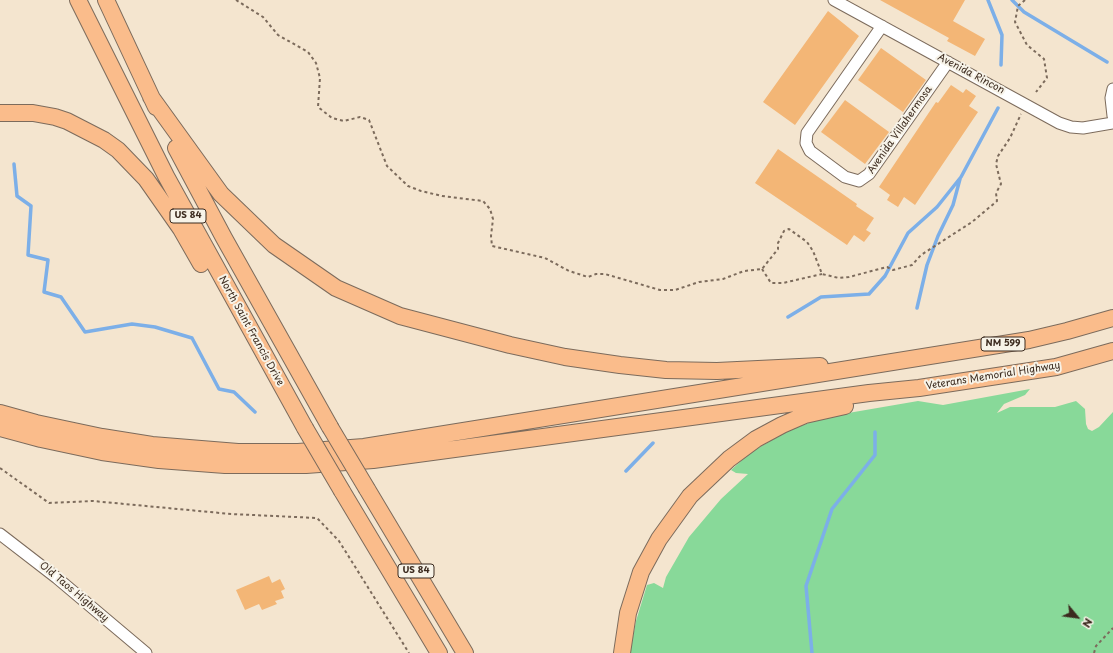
<!DOCTYPE html>
<style>
body{margin:0}
#map{position:relative;width:1113px;height:653px;overflow:hidden;background:#f4e5cf;font-family:"Playpen Sans",sans-serif}
canvas{display:block}
.north{position:absolute;left:1057px;top:597px;width:40px;height:40px;-webkit-text-stroke:3px #f7f3e8;paint-order:stroke;rotate:119deg;font-size:11px;font-weight:700;line-height:16px;text-align:center;color:#3b2a1e}
.north::after{content:'';display:block;margin:auto;width:14px;height:18px;background:#3b2a1e;clip-path:polygon(50% 0,100% 100%,50% 72%,0 100%)}
</style>
<div id="map">
<canvas width="1113" height="653"></canvas>
<div class="north">N</div>
</div>
<script>
const ctx = document.querySelector('canvas').getContext('2d');
ctx.lineJoin = 'round';
function paint(path, color) {
  ctx.fillStyle = color;
  ctx.fill(path, 'evenodd');
}
function toPath(rows) {
  const path = new Path2D();
  for (const r of rows) {
    path.moveTo(r[0], r[1]);
    for (let i = 2; i < r.length; i += 2) path.lineTo(r[i], r[i + 1]);
  }
  return path;
}
function trace(path, color, width, dash) {
  ctx.strokeStyle = color;
  ctx.lineWidth = width;
  ctx.lineCap = dash ? 'butt' : 'round';
  ctx.setLineDash(dash || []);
  ctx.stroke(path);
}
function label(font, color, halo, rows, align = 'center') {
  ctx.font = font + ' "Playpen Sans",sans-serif';
  ctx.lineWidth = 4;
  ctx.setLineDash([]);
  ctx.textBaseline = 'middle';
  ctx.strokeStyle = halo;
  ctx.fillStyle = color;
  for (const [text, x, y, turn = 0] of rows) {
    ctx.save();
    ctx.translate(x, y);
    ctx.rotate((+turn || 0) * Math.PI / 180);
    ctx.textAlign = isNaN(turn) ? turn : align;
    if (halo) ctx.strokeText(text, 0, 0);
    ctx.fillText(text, 0, 0);
    ctx.restore();
  }
}
const green = toPath([
 [1030,389,1025,395,1004,404,997,413,1010,407,1055,407,1076,401,1085,409,1086,424,1088,429,1092,431,1099,427,1113,412,1113,653,630,653,636,621,647,585,654,583,663,588,666,577,689,537,721,499,748,474,736,473,731,470,751,452,790,430,825,417,918,401,943,405]
]);
const stream = toPath([
 [988,0,1002,35,1001,65],
 [1012,0,1024,12,1107,62],
 [14,164,17,196,31,206,28,255,48,260,44,292,61,297,85,332,132,324,155,327,192,338,219,389,234,392,255,412],
 [917,308,927,265,938,236,953,205,960,179],
 [788,317,821,297,869,294,885,276,908,233,937,207,961,177,998,108],
 [626,471,653,443],
 [812,653,806,586,832,509,875,455,875,432]
]);
const building = toPath([
 [880,0,965,0,953,21,985,39,975,56,947,41,949,38],
 [828,11,859,36,795,125,763,102],
 [881,48,926,80,903,112,858,80],
 [951,85,963,93,966,89,976,96,969,106,978,112,915,205,904,197,898,207,887,200,890,195,879,187,936,102,938,103],
 [845,100,889,132,865,164,821,132],
 [778,149,857,204,856,206,874,218,866,230,871,233,864,242,854,235,847,245,755,183],
 [269,576,272,583,280,579,285,589,281,591,284,598,275,601,277,604,262,610,259,604,245,610,236,590]
]);
const path = toPath([
 [236,0,263,17,278,35,308,52,316,63,320,78,318,107,332,118,344,121,360,117,369,120,387,166,408,186,421,191,442,196,483,201,490,209,493,219,491,236,492,246,545,258,569,271,588,277,596,274,605,274,660,290,675,290,699,282,723,279,744,271,762,269,778,249,778,243,784,231,789,229,807,242,813,251,822,274,839,278,849,277,887,267,893,270,912,265,921,255,972,222,997,201,996,193,1001,184,996,164,998,156,1010,138,1021,114],
 [1025,0,1018,6,1015,22,1027,45,1044,59,1047,78,1036,92],
 [762,269,771,283,783,283,822,274],
 [0,468,49,503,93,501,231,514,317,518,339,541,409,653],
 [1094,653,1096,646,1113,628]
]);
const minor = toPath([
 [834,0,1059,123,1071,127,1083,128,1113,123],
 [882,26,807,133,806,143,810,151,845,177,859,181,869,174,948,62],
 [1113,89,1111,98,1113,116],
 [0,534,57,578,146,653]
]);
const highway = toPath([
 [78,0,166,176,305,428],
 [106,0,156,107],
 [151,97,221,194,274,245,336,288,400,316,510,345,565,357,620,365,666,370,717,371,820,366],
 [0,113,33,113,55,117,67,121,104,140,118,150,146,179,181,229,201,264],
 [176,148,224,238,330,427],
 [0,413,36,423,102,437,152,445,238,452,298,452,364,447,1029,340,1067,331,1113,318],
 [0,428,41,439,102,452,159,460,225,465,306,465,373,460,869,393,919,388,1056,367,1113,351],
 [367,489,465,653],
 [342,491,439,653],
 [622,653,628,613,641,572,659,539,690,496,729,459,756,439,782,425,805,415,845,406]
]);
const highwayBridge = toPath([
 [330,427,367,489],
 [305,428,342,491]
]);
const shields = [
 [188,216,36],
 [1003,344,44],
 [416,571,36]
];
const shieldNames = [
 ["US 84",188,216],
 ["NM 599",1003,344],
 ["US 84",416,571]
];
const streetNames = [
 ["Avenida Rincon",971,74,28],
 ["Avenida Villahermosa",900,130,-55],
 ["North Saint Francis Drive",251,331,61],
 ["Veterans Memorial Highway",993,376,-9],
 ["Old Taos Highway",74,592,40]
];
paint(green, '#88d999');
trace(stream, '#7cafe8', 3.5);
paint(building, '#f3b676');
trace(minor, '#7c6b5c', 13);
trace(highway, '#7c6b5c', 18);
trace(path, '#7c6b5c', 2, [3, 3]);
trace(minor, '#fff', 11);
trace(highway, '#fabc8b', 16);
trace(highwayBridge, '#7c6b5c', 18, []);
trace(highwayBridge, '#fabc8b', 16);
for (const [x, y, w] of shields) {
  const box = new Path2D();
  box.roundRect(x - w / 2, y - 7, w, 14, 3);
  ctx.fillStyle = '#f7f3e8';
  ctx.fill(box);
  trace(box, '#3b2a1e', 1);
}
label('bold 9px', '#3b2a1e', null, shieldNames);
label('10px', '#3b2a1e', '#f7f3e8', streetNames);
</script>
